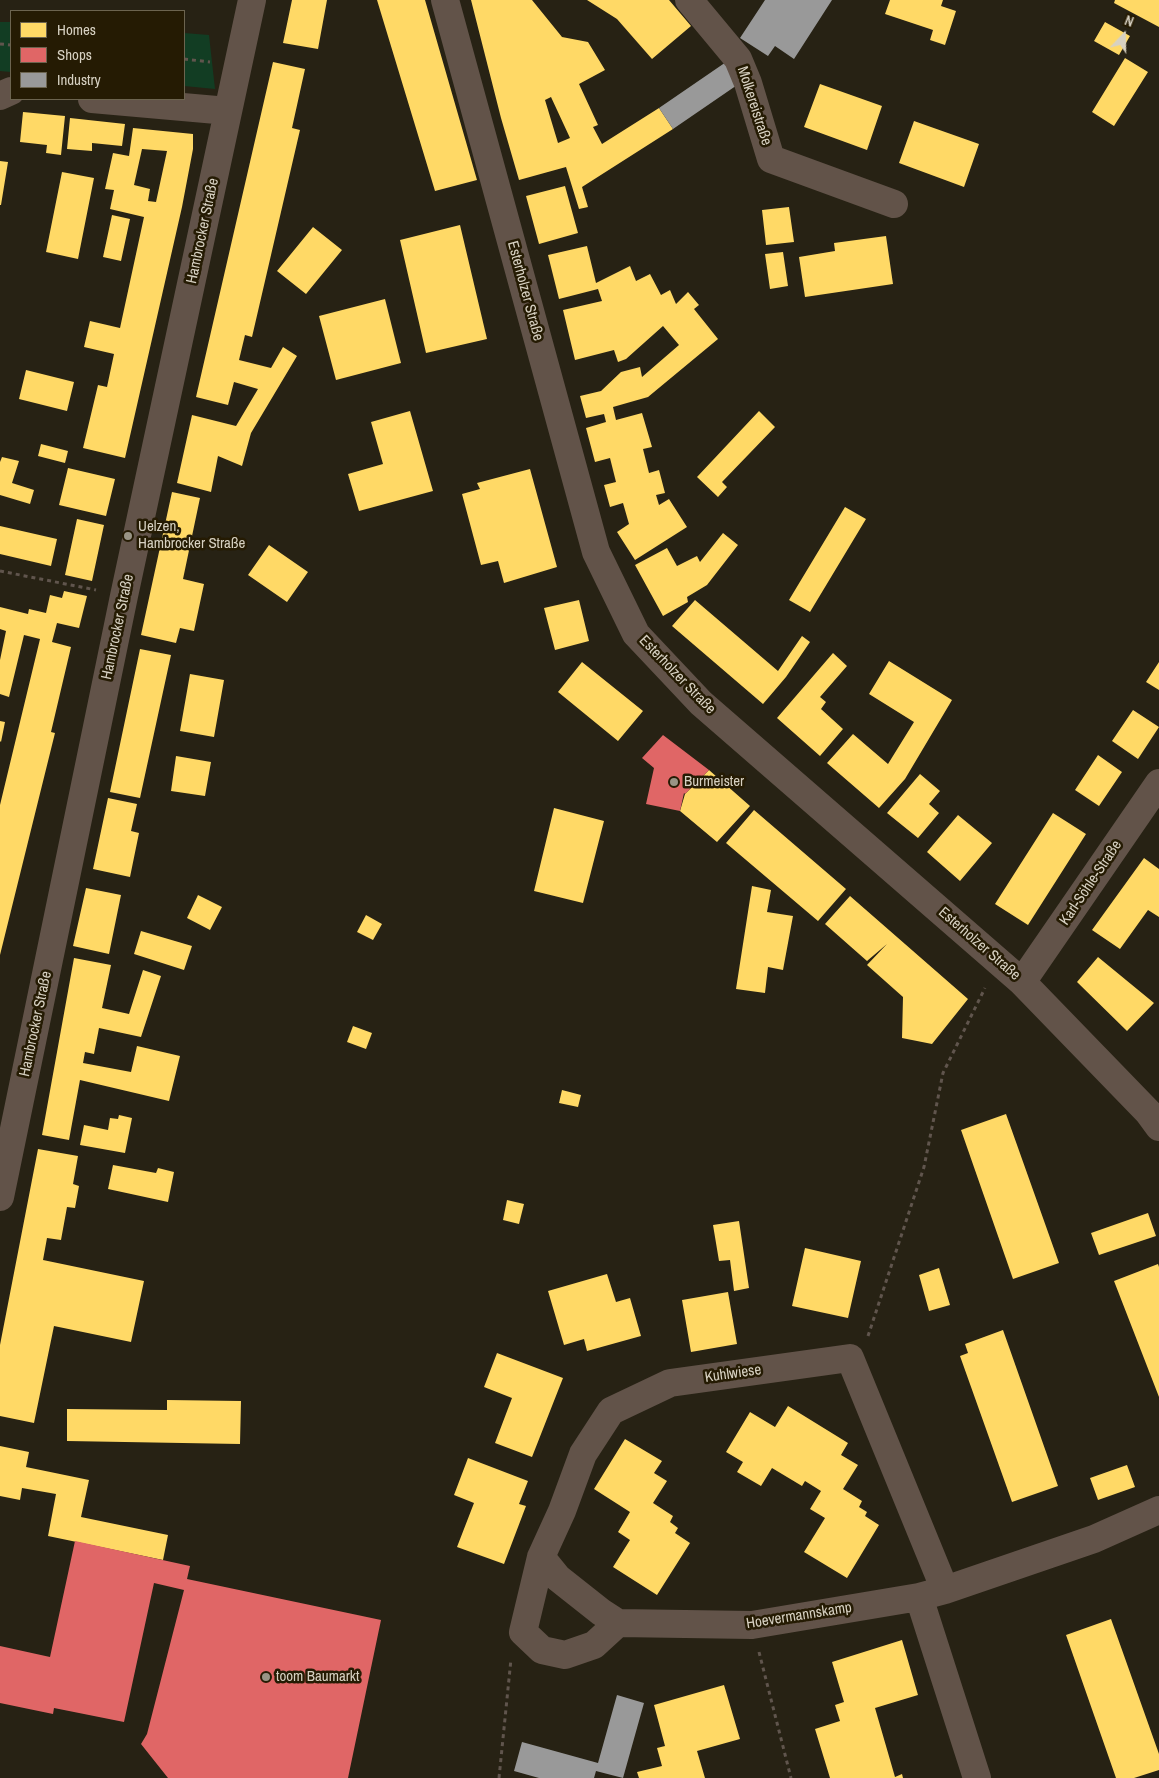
<!DOCTYPE html>
<meta charset="utf-8">
<style>
body{margin:0}
#map{position:relative;width:1159px;height:1778px;overflow:hidden;background:#272214;font-family:"Archivo Narrow",sans-serif}
canvas{display:block}
.legend{position:absolute;left:10px;top:10px;width:175px;height:90px;box-sizing:border-box;background:#251b03;border:1px solid #6c644f;margin:0;padding:6px 9px;list-style:none;font-size:15px;color:#d7d1c2}
.legend li{display:flex;align-items:center;gap:10px;height:25px}
.legend b{width:25px;border:1px solid #6c644f}
.north{position:absolute;left:1099px;top:10px;width:50px;height:50px;-webkit-text-stroke:4px #251b03;paint-order:stroke;rotate:21deg;font-size:14px;font-weight:700;line-height:20px;text-align:center;color:#d7d1c2}
.north::after{content:'';display:block;margin:auto;width:18px;height:22px;background:#d7d1c2;clip-path:polygon(50% 0,100% 100%,50% 72%,0 100%)}
</style>
<div id="map">
<canvas width="1159" height="1778"></canvas>
<ul class="legend">
<li><b style="height:14px;background:#ffd966"></b>Homes</li>
<li><b style="height:14px;background:#e06666"></b>Shops</li>
<li><b style="height:14px;background:#999"></b>Industry</li>
</ul>
<div class="north">N</div>
</div>
<script>
const ctx = document.querySelector('canvas').getContext('2d');
ctx.lineJoin = 'round';
function paint(path, color) {
  ctx.fillStyle = color;
  ctx.fill(path, 'evenodd');
}
function toPath(rows) {
  const path = new Path2D();
  for (const r of rows) {
    path.moveTo(r[0], r[1]);
    for (let i = 2; i < r.length; i += 2) path.lineTo(r[i], r[i + 1]);
  }
  return path;
}
function trace(path, color, width, dash) {
  ctx.strokeStyle = color;
  ctx.lineWidth = width;
  ctx.lineCap = dash ? 'butt' : 'round';
  ctx.setLineDash(dash || []);
  ctx.stroke(path);
}
function label(font, color, halo, rows, align = 'center') {
  ctx.font = font + ' "Archivo Narrow",sans-serif';
  ctx.lineWidth = 5;
  ctx.setLineDash([]);
  ctx.textBaseline = 'middle';
  ctx.strokeStyle = halo;
  ctx.fillStyle = color;
  for (const [text, x, y, turn = 0] of rows) {
    ctx.save();
    ctx.translate(x, y);
    ctx.rotate((+turn || 0) * Math.PI / 180);
    ctx.textAlign = isNaN(turn) ? turn : align;
    if (halo) ctx.strokeText(text, 0, 0);
    ctx.fillText(text, 0, 0);
    ctx.restore();
  }
}
const green = toPath([
 [0,22,11,22,11,72,0,71],
 [184,33,209,35,215,89,184,86]
]);
const homes = toPath([
 [292,0,327,0,318,49,283,43],
 [377,0,425,0,477,180,435,191],
 [471,0,532,0,562,37,588,42,605,70,579,84,598,125,593,127,602,144,659,108,673,129,582,187,588,207,579,209,566,167,519,180,501,118],
 [551,97,570,138,558,143,545,100],
 [587,0,669,0,691,26,652,59,617,19],
 [890,0,943,0,941,6,956,11,945,45,930,40,933,30,885,14],
 [1115,0,1159,0,1159,27,1114,3],
 [1105,22,1130,36,1119,55,1094,41],
 [1125,58,1148,72,1114,126,1092,112],
 [273,62,305,69,292,128,300,130,252,337,245,335,239,360,271,368,283,347,297,356,251,433,242,466,218,456,211,492,177,483,192,415,236,426,258,389,234,382,228,405,196,397],
 [820,84,882,106,867,150,804,127],
 [23,112,65,116,61,155,46,153,47,145,20,142],
 [70,118,125,124,122,146,92,143,92,151,67,149],
 [914,121,979,144,964,187,899,163],
 [133,128,193,134,193,149,182,207,125,458,83,448,98,385,107,387,114,354,84,347,90,321,120,328,144,217,110,209,114,190,105,189,113,153,129,156],
 [142,149,167,151,156,202,148,201,150,189,134,185],
 [0,161,8,162,1,205,0,205],
 [62,172,94,178,78,259,46,252],
 [565,186,578,233,539,244,526,196],
 [789,207,794,242,766,245,762,210],
 [112,215,130,219,121,261,103,257],
 [460,225,487,339,426,353,400,240],
 [313,227,342,250,306,294,277,271],
 [886,236,893,284,805,297,799,257,835,251,834,243],
 [587,246,596,283,630,266,636,281,650,274,661,295,670,290,676,304,688,292,699,305,694,309,718,339,648,397,613,407,616,420,642,413,652,447,643,449,649,473,659,470,665,493,656,495,659,505,669,499,687,527,635,560,617,532,629,524,623,503,610,507,604,485,616,482,610,458,595,462,586,428,606,422,604,414,586,418,580,396,601,391,621,372,640,367,642,377,679,345,663,326,626,359,618,362,614,350,575,360,563,310,602,301,598,289,559,299,548,255],
 [783,252,788,286,770,289,765,254],
 [385,299,401,363,336,380,319,316],
 [26,370,74,382,67,411,19,399],
 [410,411,433,491,359,511,348,474,383,464,371,422],
 [759,411,775,427,722,482,727,487,718,497,697,477],
 [41,444,68,451,65,463,38,456],
 [2,457,19,461,12,483,34,490,30,504,0,495,0,462],
 [68,468,115,479,106,516,59,505],
 [530,469,557,567,504,583,498,561,481,565,462,494,480,489,477,483],
 [172,492,200,498,183,579,204,584,194,631,180,628,176,643,141,635],
 [845,507,866,519,810,612,789,600],
 [77,519,104,525,92,581,65,575],
 [0,526,57,539,51,566,0,554],
 [723,533,738,545,707,585,687,597,688,602,663,616,635,565,667,548,677,566,697,556,700,562],
 [269,545,308,572,287,602,248,575],
 [64,591,87,596,79,628,57,623,52,642,71,647,51,732,55,733,0,955,0,805,40,639,24,635,9,697,0,694,0,660,6,631,0,629,0,607,28,614,29,609,46,613,50,595,62,598],
 [579,600,589,641,555,650,544,608],
 [695,600,778,671,802,636,810,642,786,677,763,704,672,626],
 [140,649,171,655,140,798,110,792],
 [833,653,847,666,820,697,826,702,821,709,843,729,820,756,777,718],
 [889,661,952,700,905,779,879,808,827,763,853,734,888,764,914,722,869,694],
 [582,662,643,711,618,741,558,692],
 [1159,662,1159,690,1146,682],
 [190,674,224,680,214,737,180,731],
 [1133,710,1159,727,1138,759,1112,741],
 [0,721,5,722,1,742,0,741],
 [1098,755,1122,772,1099,806,1075,790],
 [176,756,211,762,205,796,171,791],
 [709,770,750,806,717,842,680,811,685,794],
 [920,774,940,791,929,804,939,813,918,838,887,813],
 [108,798,137,804,131,831,139,833,130,877,93,869],
 [554,808,604,821,583,903,534,891],
 [754,810,846,889,818,921,726,843],
 [1053,813,1086,834,1028,925,995,904],
 [958,815,992,843,960,881,927,852],
 [1144,858,1159,869,1159,917,1148,910,1120,949,1092,930],
 [752,886,771,890,767,912,793,916,783,970,768,967,765,993,736,989],
 [86,888,121,895,109,954,73,946],
 [198,895,222,907,210,930,187,918],
 [850,896,968,999,932,1044,902,1038,903,997,867,965,887,944,867,961,825,924],
 [366,915,382,924,373,940,357,932],
 [141,931,192,946,184,970,134,954],
 [1098,957,1154,1003,1127,1031,1077,982],
 [74,958,111,965,102,1008,129,1014,143,970,161,976,141,1037,99,1028,94,1054,85,1052,83,1063,131,1072,137,1046,180,1056,169,1101,80,1080,69,1140,42,1135],
 [353,1026,372,1033,366,1049,347,1042],
 [562,1090,581,1095,578,1107,559,1103],
 [1006,1114,1059,1263,1013,1279,961,1130],
 [119,1115,132,1118,125,1153,80,1145,84,1125,108,1130,110,1118,118,1119],
 [38,1149,78,1156,73,1184,79,1186,75,1208,67,1207,61,1240,47,1238,43,1260,144,1281,131,1342,54,1326,34,1423,0,1416,0,1345],
 [113,1165,156,1173,158,1168,174,1172,168,1202,108,1189],
 [507,1200,524,1204,519,1224,503,1220],
 [1148,1213,1156,1236,1099,1255,1091,1233],
 [739,1221,749,1288,734,1291,730,1260,719,1261,713,1225],
 [805,1248,861,1261,848,1318,792,1306],
 [1158,1264,1159,1267,1159,1397,1114,1281],
 [939,1268,950,1305,929,1311,919,1275],
 [607,1274,616,1302,630,1298,641,1336,587,1351,584,1339,564,1345,548,1291],
 [728,1292,737,1344,691,1352,682,1300],
 [1003,1330,1058,1486,1012,1502,960,1356,968,1353,965,1344],
 [497,1353,563,1378,532,1457,495,1443,512,1398,484,1387],
 [167,1400,241,1401,240,1444,67,1441,67,1409,167,1410],
 [788,1406,848,1443,841,1455,858,1465,843,1489,862,1501,859,1507,867,1512,865,1516,879,1525,847,1578,804,1552,825,1518,810,1509,821,1491,805,1481,802,1486,772,1468,761,1486,737,1472,743,1462,726,1452,750,1412,775,1427],
 [625,1439,662,1461,654,1473,667,1481,653,1503,673,1516,670,1522,678,1528,675,1533,690,1543,657,1595,613,1567,630,1540,618,1532,630,1512,594,1489],
 [0,1446,29,1452,26,1467,89,1480,81,1517,168,1535,163,1560,48,1536,56,1494,22,1488,20,1500,0,1496],
 [468,1458,528,1481,519,1504,526,1506,504,1564,457,1547,474,1503,454,1495],
 [1127,1465,1135,1487,1098,1500,1090,1478],
 [1111,1619,1159,1754,1159,1770,1134,1778,1116,1778,1066,1635],
 [902,1640,918,1695,875,1708,895,1777,902,1774,903,1778,830,1778,815,1729,840,1721,835,1705,844,1702,832,1662],
 [724,1685,740,1739,697,1751,705,1778,639,1778,637,1772,662,1766,657,1748,665,1746,654,1705]
]);
const shops = toPath([
 [663,735,709,770,685,794,684,793,680,811,646,804,654,768,642,758],
 [75,1541,190,1566,187,1579,381,1620,348,1778,168,1778,141,1744,147,1734,184,1590,154,1583,124,1722,54,1708,53,1714,0,1703,0,1646,50,1657]
]);
const industry = toPath([
 [765,0,832,0,794,59,775,46,768,56,740,38],
 [729,60,743,81,673,129,659,108],
 [617,1695,644,1703,623,1778,596,1771,594,1778,539,1778,514,1771,522,1742,598,1763]
]);
const path = toPath([
 [0,44,11,45],
 [184,59,210,62],
 [0,571,96,590],
 [868,1336,924,1167,943,1073,985,988],
 [759,1652,791,1778],
 [499,1778,511,1659]
]);
const minor = toPath([
 [445,0,596,552,636,634,701,703,1022,982,1148,1112,1159,1127],
 [689,0,738,59,748,83,771,159,894,204],
 [0,96,11,91],
 [92,99,228,111],
 [1022,982,1159,783],
 [0,1197,124,596,252,0],
 [541,1557,558,1578,601,1612,618,1623,752,1625,919,1597,945,1590,1094,1539,1159,1510],
 [919,1597,977,1778],
 [618,1623,594,1645,565,1655,542,1650,523,1632,541,1557,562,1511,583,1454,611,1411,670,1383,850,1358,945,1590]
]);
const markers = [
 [128,536,5,"#999485"],
 [674,782,5,"#999485"],
 [266,1677,5,"#999485"]
];
const streetNames = [
 ["Molkereistraße",754,106,72],
 ["Hambrocker Straße",203,231,-78],
 ["Esterholzer Straße",525,291,75],
 ["Hambrocker Straße",118,627,-78],
 ["Esterholzer Straße",677,675,46],
 ["Karl-Söhle-Straße",1091,883,-56],
 ["Esterholzer Straße",979,944,41],
 ["Hambrocker Straße",36,1024,-78],
 ["Kuhlwiese",733,1374,-8],
 ["Hoevermannskamp",799,1616,-9]
];
const poiNames = [
 ["Uelzen,",138,527],
 ["Hambrocker Straße",138,544],
 ["Burmeister",684,782],
 ["toom Baumarkt",276,1677]
];
paint(green, '#123d23');
paint(homes, '#ffd966');
paint(shops, '#e06666');
paint(industry, '#999');
trace(path, '#60554d', 3, [4, 4]);
trace(minor, '#625349', 28);
for (const [x, y, r, color] of markers) {
  const dot = new Path2D();
  dot.arc(x, y, r, 0, 2 * Math.PI);
  ctx.fillStyle = color;
  ctx.fill(dot);
  trace(dot, '#251b03', 2);
}
label('15px', '#d7d1c2', '#251b03', streetNames);
label('15px', '#d7d1c2', '#251b03', poiNames, 'left');
</script>
